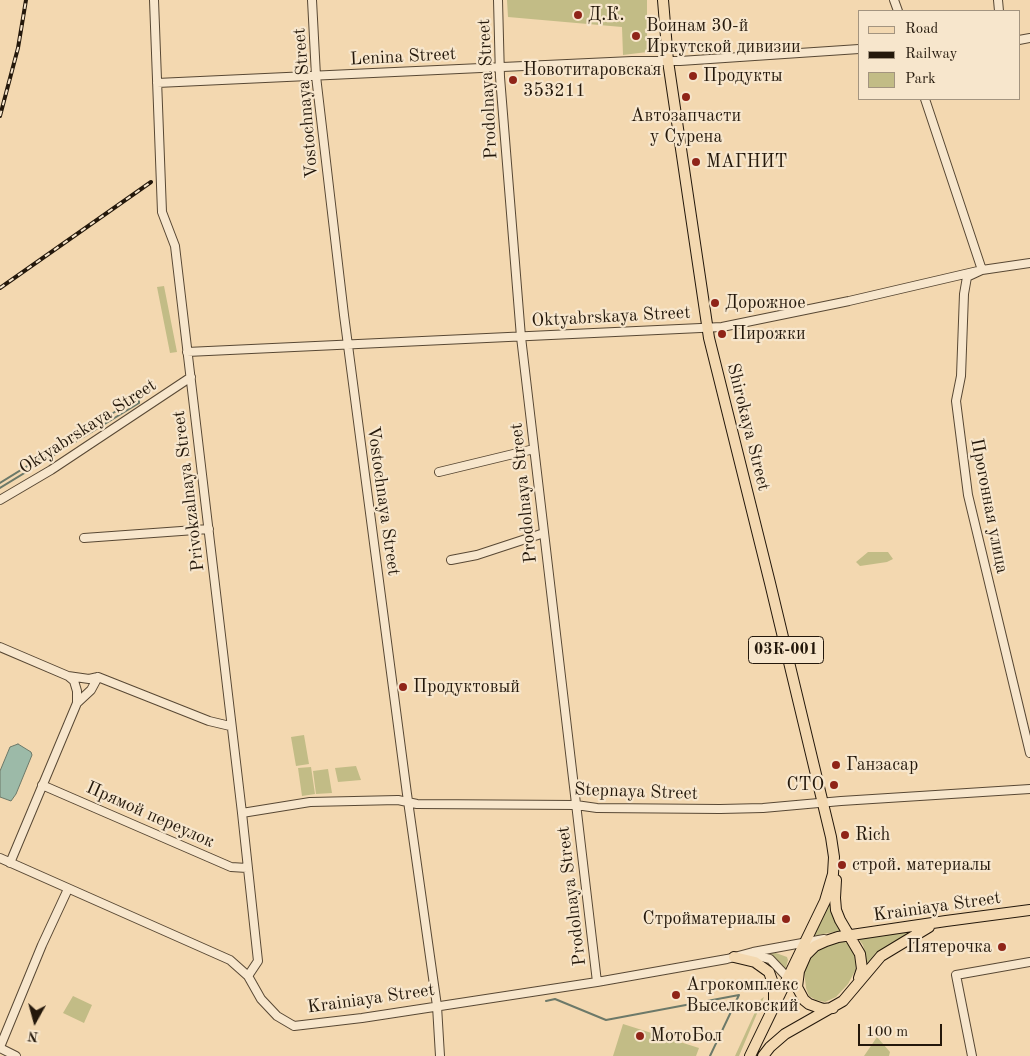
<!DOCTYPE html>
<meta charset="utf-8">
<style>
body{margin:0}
#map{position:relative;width:1030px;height:1056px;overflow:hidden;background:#f3d8b0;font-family:"Old Standard TT",serif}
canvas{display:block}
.legend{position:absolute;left:858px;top:10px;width:162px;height:90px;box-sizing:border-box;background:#f7e6cc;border:1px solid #a3947f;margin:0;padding:6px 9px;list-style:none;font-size:15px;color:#24180b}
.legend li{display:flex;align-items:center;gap:10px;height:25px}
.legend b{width:25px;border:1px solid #a3947f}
.north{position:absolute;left:10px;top:996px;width:50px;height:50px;-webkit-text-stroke:4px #f7e6cc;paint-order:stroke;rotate:187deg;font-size:14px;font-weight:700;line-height:20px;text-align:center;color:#24180b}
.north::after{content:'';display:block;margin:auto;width:18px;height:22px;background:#24180b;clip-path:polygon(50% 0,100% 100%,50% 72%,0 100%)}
.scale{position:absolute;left:858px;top:1024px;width:84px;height:22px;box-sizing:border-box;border:2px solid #24180b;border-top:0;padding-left:6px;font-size:15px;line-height:18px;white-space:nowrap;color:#24180b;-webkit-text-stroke:4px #f7e6cc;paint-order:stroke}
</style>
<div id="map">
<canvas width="1030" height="1056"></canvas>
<ul class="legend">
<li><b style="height:6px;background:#f3d8b0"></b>Road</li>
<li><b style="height:6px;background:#24180b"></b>Railway</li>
<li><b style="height:14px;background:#c2bc86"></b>Park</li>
</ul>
<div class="north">N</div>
<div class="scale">100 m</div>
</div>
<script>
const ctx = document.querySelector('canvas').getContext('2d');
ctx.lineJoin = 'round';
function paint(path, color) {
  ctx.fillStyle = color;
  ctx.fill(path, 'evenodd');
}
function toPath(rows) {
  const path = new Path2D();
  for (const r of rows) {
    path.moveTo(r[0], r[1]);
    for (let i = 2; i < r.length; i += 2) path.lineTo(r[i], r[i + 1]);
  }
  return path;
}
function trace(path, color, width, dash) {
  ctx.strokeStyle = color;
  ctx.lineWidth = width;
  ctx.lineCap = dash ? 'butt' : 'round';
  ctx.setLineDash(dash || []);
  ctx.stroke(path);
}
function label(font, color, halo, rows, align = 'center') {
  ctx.font = font + ' "Old Standard TT",serif';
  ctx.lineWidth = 4.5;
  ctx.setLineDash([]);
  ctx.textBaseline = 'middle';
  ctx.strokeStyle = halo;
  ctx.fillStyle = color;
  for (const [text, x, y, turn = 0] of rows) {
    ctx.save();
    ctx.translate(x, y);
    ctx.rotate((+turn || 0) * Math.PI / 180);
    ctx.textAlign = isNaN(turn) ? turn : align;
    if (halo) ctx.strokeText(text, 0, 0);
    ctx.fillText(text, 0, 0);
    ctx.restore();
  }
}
const green = toPath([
 [507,0,647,0,647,52,623,55,622,27,508,17],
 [164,286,177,352,170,353,157,287],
 [868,552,888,552,893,559,887,562,860,566,856,562],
 [304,735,309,764,296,766,291,737],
 [356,766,361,780,338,782,335,768],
 [311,767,315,794,302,796,298,768],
 [328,769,332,793,316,794,313,771],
 [829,902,832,913,844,930,814,936],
 [924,926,885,948,867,963,863,945,857,937],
 [837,941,844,941,850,945,855,951,856,969,848,984,836,997,825,1002,816,1000,809,996,806,988,804,970,806,960,817,949],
 [773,952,787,957,788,960,785,971,763,953],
 [73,996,92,1005,84,1023,63,1013],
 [764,997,739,1056,735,1056,761,999],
 [623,1024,699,1048,696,1056,613,1056],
 [877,1037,890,1052,889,1056,864,1056]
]);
const water = toPath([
 [18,744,31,752,32,755,16,794,11,801,0,797,0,771,10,747,18,744]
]);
const stream = toPath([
 [0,483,139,397,139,403,0,488],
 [546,1001,555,999,606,1020,739,995,710,1056]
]);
const minor = toPath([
 [154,0,162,212,175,246,242,813,258,961,248,976],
 [312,0,316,76,344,315,407,794,437,1006,440,1056],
 [498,0,500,77,521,337,597,982],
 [894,0,898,11],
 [998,0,999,11],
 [1019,40,1030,38],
 [157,83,632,61,680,61,859,49],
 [925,99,982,270,967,277,964,294,961,376,956,401,968,495,1030,753],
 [187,352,722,327,849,301,982,270,1030,263],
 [439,472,534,449],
 [0,500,51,470,191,377],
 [84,538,209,529],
 [451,560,477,555,544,533],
 [0,647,68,676,89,679,98,677,209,721,230,726],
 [68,676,74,681,77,691,77,703],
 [42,785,231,867,247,868],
 [242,813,310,802,398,800,417,804,576,805,597,808,720,809,763,808,841,801,1030,789],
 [0,858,230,960,248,976,261,999,277,1016,294,1026,362,1018,597,982,727,959,753,952,824,939],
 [10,863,77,703,91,690,98,677],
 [748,956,762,957,770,959,790,980],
 [0,1047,42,945,68,889],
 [0,1048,16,1056],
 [972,1056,956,975,1030,962]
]);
const major = toPath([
 [663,0,668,61,709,338,770,583,831,837,834,857,833,874,825,901,750,1056],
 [836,880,835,898,836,910,840,920,860,954,862,969,859,978],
 [734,957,755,962,769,972,774,986,774,1003],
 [833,1008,823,1009,809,1004,804,1000,797,987,799,971,806,955,815,946,826,941,838,937,946,921,1030,910],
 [763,1056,770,1047,785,1034,843,1001,881,956,929,927]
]);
const rail = toPath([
 [0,116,18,48,26,0],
 [0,288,151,182]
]);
const markers = [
 [578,15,5,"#8f2418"],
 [636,36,5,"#8f2418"],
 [693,76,5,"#8f2418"],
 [513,80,5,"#8f2418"],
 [686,97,5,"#8f2418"],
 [696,162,5,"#8f2418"],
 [715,303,5,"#8f2418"],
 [722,334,5,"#8f2418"],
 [403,687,5,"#8f2418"],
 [836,765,5,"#8f2418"],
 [834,785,5,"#8f2418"],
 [845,835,5,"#8f2418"],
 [842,865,5,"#8f2418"],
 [786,919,5,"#8f2418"],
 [1002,947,5,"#8f2418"],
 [676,995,5,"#8f2418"],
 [640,1036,5,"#8f2418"]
];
const shields = [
 [786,650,75]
];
const shieldNames = [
 ["03К-001",786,650]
];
const poiNames = [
 ["Д.К.",588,15],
 ["Воинам 30-й",646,26],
 ["Иркутской дивизии",646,47],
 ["Новотитаровская",523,70],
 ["353211",523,91],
 ["Продукты",703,76],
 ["Автозапчасти",686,116,"center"],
 ["у Сурена",686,137,"center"],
 ["МАГНИТ",706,162],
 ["Дорожное",725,303],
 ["Пирожки",732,334],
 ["Продуктовый",413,687],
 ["Ганзасар",846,765],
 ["СТО",824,785,"right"],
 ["Rich",855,835],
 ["строй. материалы",852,865],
 ["Стройматериалы",776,919,"right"],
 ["Пятерочка",992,947,"right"],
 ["Агрокомплекс",686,985],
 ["Выселковский",686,1006],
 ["МотоБол",650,1036]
];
const streetNames = [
 ["Lenina Street",403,57,-3],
 ["Prodolnaya Street",488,89,-93],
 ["Vostochnaya Street",306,103,-95],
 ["Oktyabrskaya Street",611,317,-3],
 ["Oktyabrskaya Street",88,427,-33],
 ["Shirokaya Street",748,427,76],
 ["Privokzalnaya Street",189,491,-97],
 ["Prodolnaya Street",524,493,-96],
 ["Vostochnaya Street",383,501,82],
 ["Прогонная улица",989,506,79],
 ["Stepnaya Street",636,792,2],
 ["Прямой переулок",150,815,24],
 ["Prodolnaya Street",572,896,-97],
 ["Krainiaya Street",937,907,-8],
 ["Krainiaya Street",371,999,-8]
];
paint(green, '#c2bc86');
paint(water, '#9cbaa8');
trace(water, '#6c7969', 1);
trace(stream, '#6c7969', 2);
trace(minor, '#584834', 10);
trace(major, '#24180b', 12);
trace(minor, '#f7e6cc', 8);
trace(major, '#f3d8b0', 10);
trace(rail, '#24180b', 4);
trace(rail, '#f7e6cc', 2, [5.5]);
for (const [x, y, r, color] of markers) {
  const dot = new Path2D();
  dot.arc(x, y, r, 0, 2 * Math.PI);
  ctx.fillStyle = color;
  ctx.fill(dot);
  trace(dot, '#f7e6cc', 2);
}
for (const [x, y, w] of shields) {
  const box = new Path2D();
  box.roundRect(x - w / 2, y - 13.5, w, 27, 4);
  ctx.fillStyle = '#f7e6cc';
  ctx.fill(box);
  trace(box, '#24180b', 1);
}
label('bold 16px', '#24180b', null, shieldNames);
label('18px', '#24180b', '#f7e6cc', poiNames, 'left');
label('18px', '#24180b', '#f7e6cc', streetNames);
</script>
